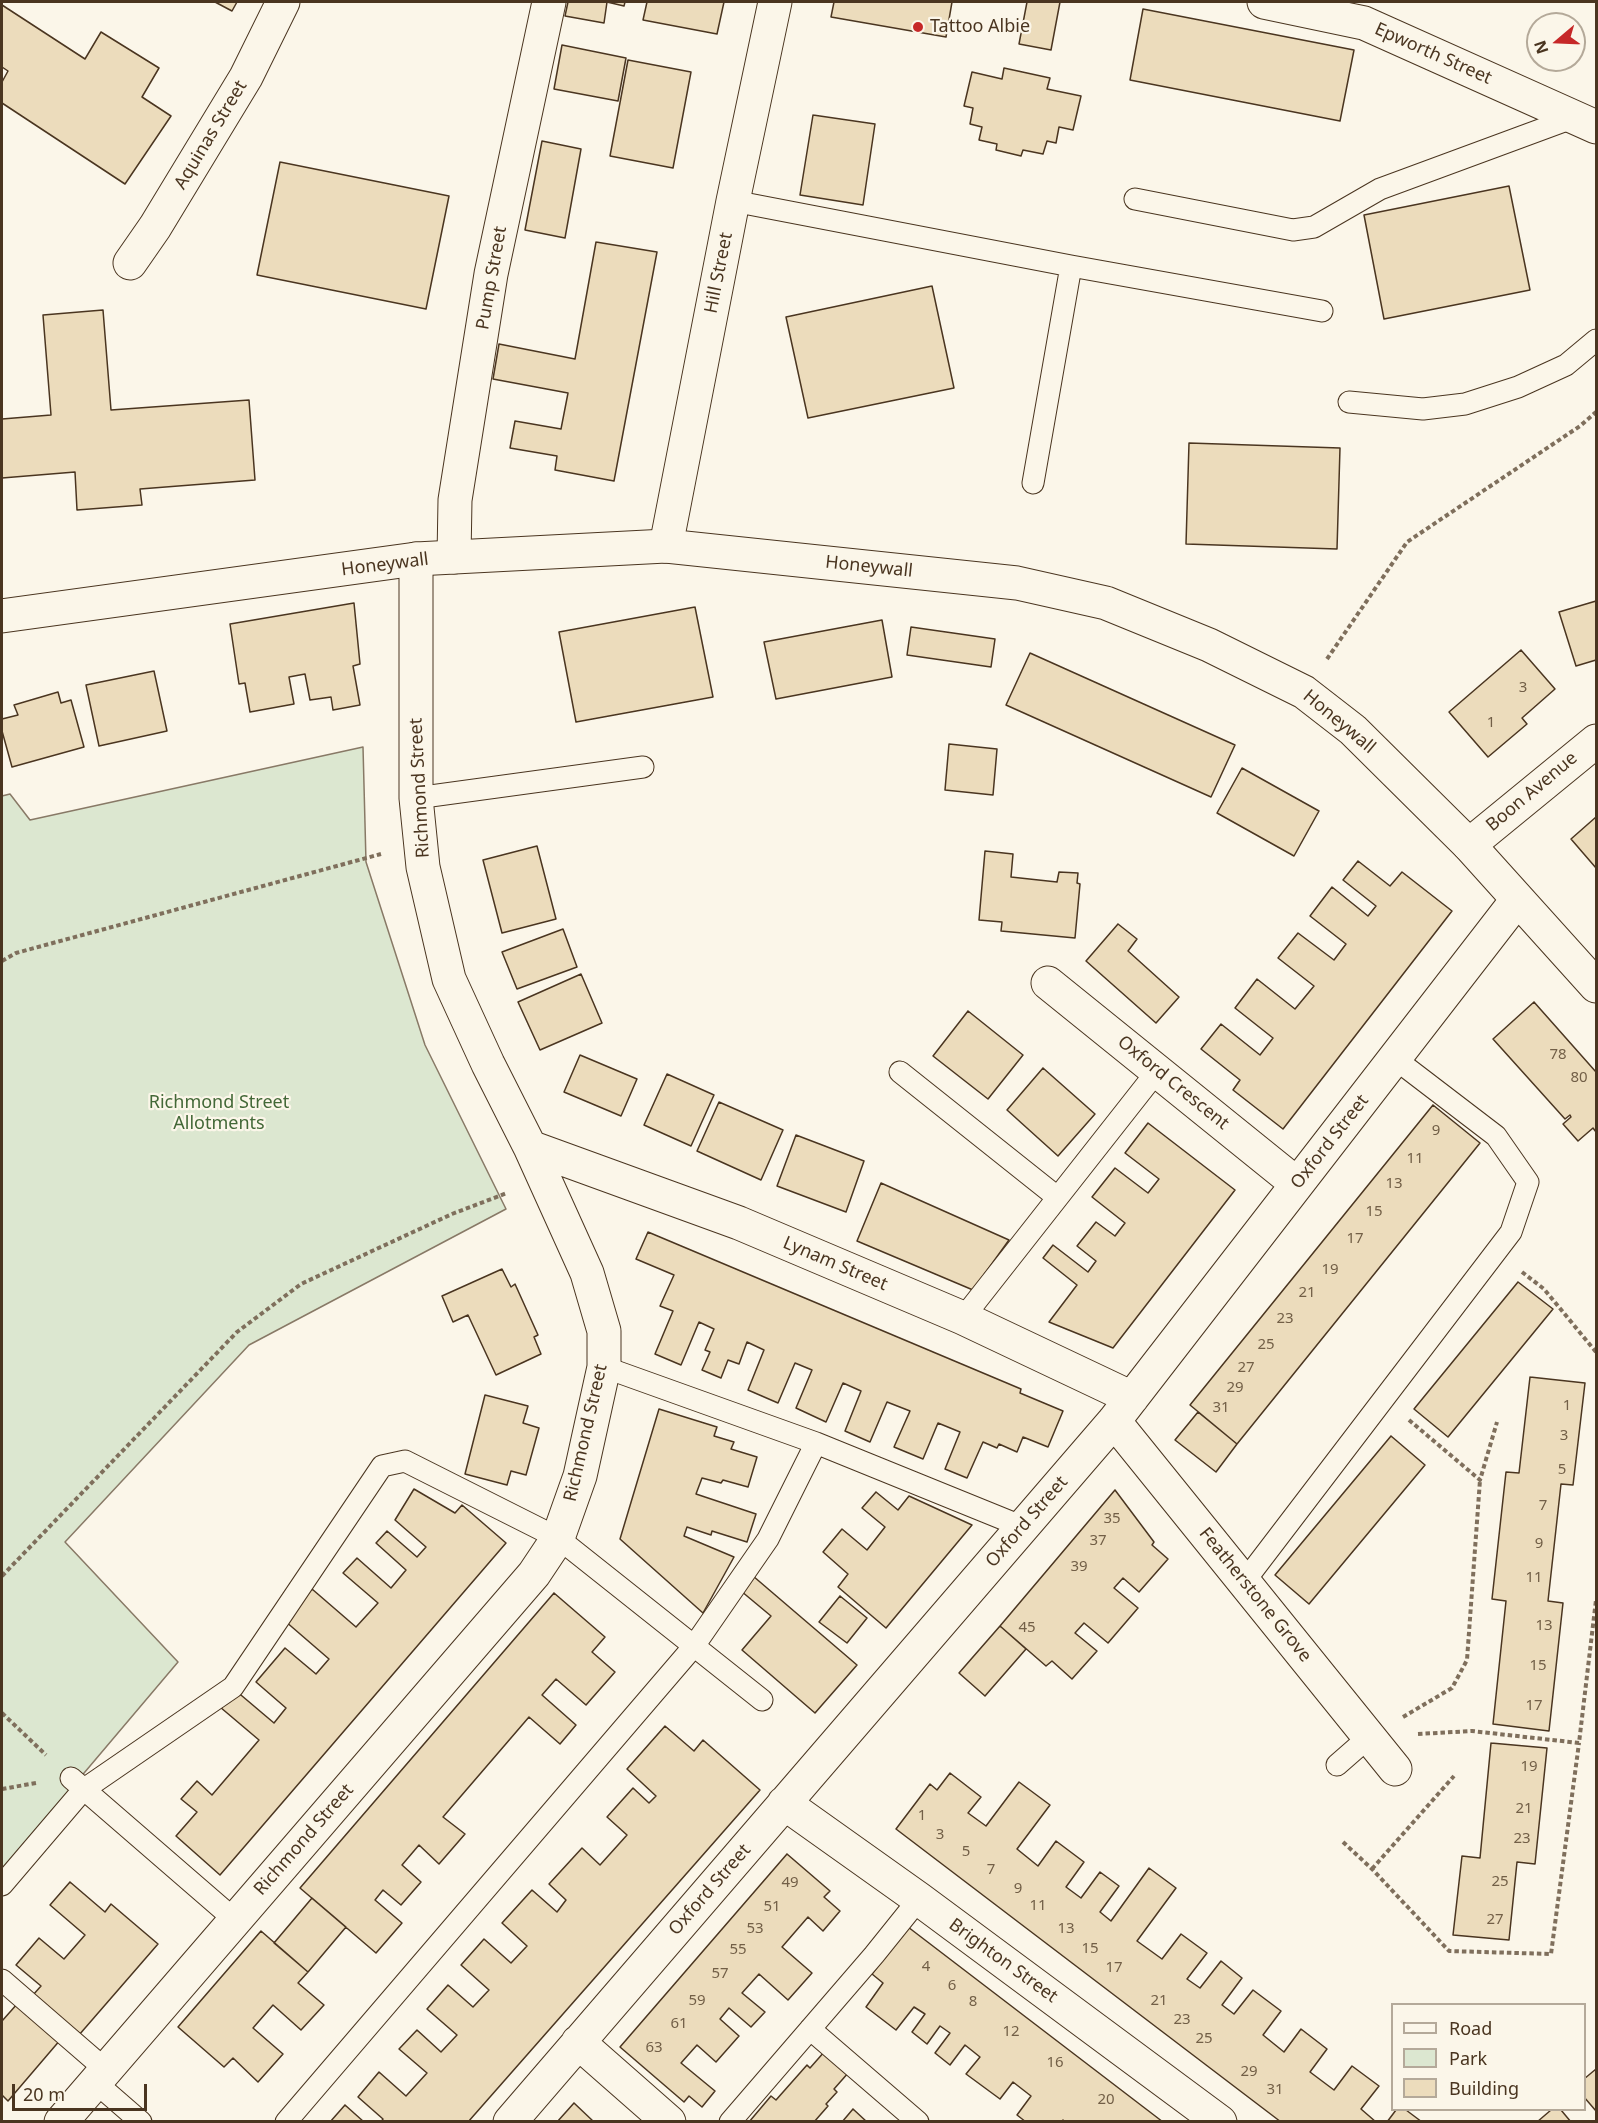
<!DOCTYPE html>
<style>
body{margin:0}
#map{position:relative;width:1598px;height:2123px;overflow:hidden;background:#fbf6e9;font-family:"Noto Sans",sans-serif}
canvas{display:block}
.frame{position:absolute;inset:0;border:3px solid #4a3520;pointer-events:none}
.legend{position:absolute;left:1391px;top:2003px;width:195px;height:108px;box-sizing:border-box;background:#fbf6e9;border:2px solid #b4a999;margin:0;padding:8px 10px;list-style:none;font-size:18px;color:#4a3520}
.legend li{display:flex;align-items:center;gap:12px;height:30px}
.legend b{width:30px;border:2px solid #b4a999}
.north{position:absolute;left:1526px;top:12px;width:60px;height:60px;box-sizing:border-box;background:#fbf6e9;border:2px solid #b4a999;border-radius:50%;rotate:251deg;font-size:16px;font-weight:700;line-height:24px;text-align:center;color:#4a3520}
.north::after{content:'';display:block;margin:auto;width:21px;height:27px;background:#c62828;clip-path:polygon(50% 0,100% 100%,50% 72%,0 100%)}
.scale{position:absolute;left:12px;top:2084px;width:135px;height:27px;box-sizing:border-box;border:3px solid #4a3520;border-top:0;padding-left:8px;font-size:18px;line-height:21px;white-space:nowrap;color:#4a3520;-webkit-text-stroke:4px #fbf6e9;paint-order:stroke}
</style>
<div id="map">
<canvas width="1598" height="2123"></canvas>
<div class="frame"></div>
<ul class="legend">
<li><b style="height:8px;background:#fbf6e9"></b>Road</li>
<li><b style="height:16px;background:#dce7d0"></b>Park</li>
<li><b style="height:16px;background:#ecdcbc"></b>Building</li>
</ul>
<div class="north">N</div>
<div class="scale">20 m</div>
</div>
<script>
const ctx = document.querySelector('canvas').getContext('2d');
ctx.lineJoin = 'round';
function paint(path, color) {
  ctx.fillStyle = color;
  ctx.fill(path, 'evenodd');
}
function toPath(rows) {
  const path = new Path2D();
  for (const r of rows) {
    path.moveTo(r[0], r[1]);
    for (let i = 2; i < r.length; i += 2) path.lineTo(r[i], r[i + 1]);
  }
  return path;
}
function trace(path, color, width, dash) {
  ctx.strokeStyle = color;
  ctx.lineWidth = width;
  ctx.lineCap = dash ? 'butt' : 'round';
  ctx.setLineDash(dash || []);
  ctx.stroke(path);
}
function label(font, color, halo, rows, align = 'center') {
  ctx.font = font + ' "Noto Sans",sans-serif';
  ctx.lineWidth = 4.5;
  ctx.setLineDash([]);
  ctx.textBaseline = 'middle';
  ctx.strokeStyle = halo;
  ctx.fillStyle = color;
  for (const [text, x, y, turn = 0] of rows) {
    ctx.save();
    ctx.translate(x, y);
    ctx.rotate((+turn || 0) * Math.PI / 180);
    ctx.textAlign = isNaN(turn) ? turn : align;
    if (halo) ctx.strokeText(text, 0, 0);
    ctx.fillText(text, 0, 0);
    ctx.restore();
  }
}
const green = toPath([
 [363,747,366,862,425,1045,506,1209,249,1345,65,1542,178,1662,2,1870,2,796,10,794,30,820,363,747]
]);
const building = toPath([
 [215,2,237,2,232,11,215,2],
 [568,2,625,2,624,6,607,2,604,23,565,16,568,2],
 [647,2,724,2,717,34,643,20,647,2],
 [834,2,952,2,946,37,831,17,834,2],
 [1027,2,1060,2,1051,50,1019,44,1027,2],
 [2,5,85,59,101,32,159,68,142,97,171,116,125,184,2,103,2,82,8,71,2,67,2,5],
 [1143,9,1354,50,1340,121,1130,80,1143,9],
 [562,45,626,58,618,101,554,89,562,45],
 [628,60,691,72,673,168,610,156,628,60],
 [1004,68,1050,78,1047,89,1081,96,1073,130,1059,127,1056,143,1047,141,1043,154,1023,150,1021,156,996,150,997,144,979,140,982,127,970,124,973,108,964,106,972,72,1002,79,1004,68],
 [813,115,875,124,863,205,800,195,813,115],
 [542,141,581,149,565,238,525,230,542,141],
 [280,162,449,196,426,309,257,275,280,162],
 [1509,186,1530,290,1384,319,1364,215,1509,186],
 [596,242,657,252,614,481,555,470,557,456,510,448,515,421,561,429,568,393,493,379,499,344,575,359,596,242],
 [932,286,954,388,808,418,786,317,932,286],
 [103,310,111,410,249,400,255,480,140,489,142,505,77,510,75,472,2,478,2,419,51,415,43,315,103,310],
 [1189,443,1340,448,1337,549,1186,544,1189,443],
 [1596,601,1596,660,1576,666,1559,612,1596,601],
 [354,603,360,664,353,666,360,705,333,710,331,697,310,700,305,674,289,677,294,704,250,712,245,683,239,684,230,624,354,603],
 [695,607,713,697,576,722,559,632,695,607],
 [882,620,892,677,776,699,764,642,882,620],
 [911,627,995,639,991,667,907,655,911,627],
 [1521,650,1555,689,1522,718,1527,724,1488,757,1449,712,1521,650],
 [1030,653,1235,745,1211,797,1006,705,1030,653],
 [154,671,167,731,99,746,86,685,154,671],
 [58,692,61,703,71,700,84,747,12,767,2,731,2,719,18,715,14,705,58,692],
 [949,744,997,749,993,795,945,790,949,744],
 [1242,768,1319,811,1294,856,1217,813,1242,768],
 [1596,817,1596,868,1571,839,1596,817],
 [537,846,556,919,502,933,483,860,537,846],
 [985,851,1013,854,1011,877,1057,882,1059,872,1078,873,1077,883,1080,884,1075,938,1001,931,1002,922,979,920,985,851],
 [1358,861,1390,886,1402,872,1452,911,1283,1129,1233,1090,1240,1080,1201,1049,1221,1024,1260,1055,1273,1038,1235,1008,1257,979,1295,1009,1314,986,1278,958,1298,933,1334,960,1346,944,1310,916,1332,887,1368,916,1376,906,1343,880,1358,861],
 [1118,924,1137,939,1128,951,1179,997,1156,1023,1086,961,1118,924],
 [563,929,577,967,517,989,502,952,563,929],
 [581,974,602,1023,540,1050,518,1002,581,974],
 [1534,1002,1596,1072,1596,1132,1593,1128,1578,1141,1563,1124,1571,1117,1570,1115,1565,1119,1493,1039,1534,1002],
 [968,1011,1023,1055,988,1099,933,1056,968,1011],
 [580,1055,637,1079,621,1116,564,1092,580,1055],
 [1043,1068,1095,1114,1058,1156,1007,1110,1043,1068],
 [667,1074,714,1095,691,1146,644,1125,667,1074],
 [719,1102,783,1130,761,1180,697,1151,719,1102],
 [1433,1105,1480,1143,1237,1444,1190,1405,1433,1105],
 [1148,1123,1235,1190,1113,1348,1049,1322,1077,1285,1043,1258,1053,1245,1088,1272,1096,1261,1077,1246,1096,1222,1115,1236,1125,1223,1092,1197,1115,1168,1148,1193,1159,1179,1125,1153,1148,1123],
 [796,1135,864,1161,846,1212,777,1186,796,1135],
 [881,1183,1009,1240,973,1290,857,1241,881,1183],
 [648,1232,1021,1389,1020,1393,1063,1411,1048,1447,1023,1437,1017,1452,999,1444,997,1448,983,1442,967,1478,945,1469,960,1432,938,1423,923,1459,894,1447,910,1411,887,1402,870,1442,845,1431,861,1391,843,1383,826,1422,796,1408,812,1370,795,1363,778,1403,748,1390,764,1350,747,1342,739,1364,728,1360,721,1378,702,1370,710,1352,705,1350,714,1329,699,1322,681,1365,655,1354,673,1311,660,1306,674,1275,636,1259,648,1232],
 [502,1269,511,1287,515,1284,538,1335,534,1337,541,1354,496,1375,468,1315,453,1322,442,1296,502,1269],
 [1518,1282,1553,1309,1448,1437,1414,1409,1518,1282],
 [1530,1377,1585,1383,1573,1485,1561,1484,1548,1601,1563,1603,1549,1731,1493,1724,1506,1601,1492,1599,1506,1472,1519,1473,1530,1377],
 [485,1395,528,1406,523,1423,539,1428,526,1475,511,1471,507,1485,465,1474,485,1395],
 [659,1409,717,1427,714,1436,734,1442,731,1449,757,1457,748,1487,723,1480,721,1483,702,1478,696,1494,756,1514,747,1542,712,1531,711,1535,687,1527,684,1536,734,1557,703,1613,620,1539,659,1409],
 [1198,1412,1237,1444,1216,1472,1175,1440,1198,1412],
 [1391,1436,1425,1465,1309,1604,1275,1575,1391,1436],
 [414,1489,455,1513,462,1505,506,1543,220,1875,176,1836,197,1812,181,1799,197,1781,212,1795,259,1740,220,1707,235,1690,274,1723,286,1708,256,1682,285,1648,316,1674,329,1659,285,1621,312,1589,356,1627,378,1603,343,1573,357,1558,391,1588,406,1570,376,1543,387,1531,417,1557,426,1547,395,1520,414,1489],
 [1115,1490,1154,1542,1152,1545,1168,1559,1139,1592,1123,1578,1114,1588,1138,1608,1108,1643,1084,1623,1075,1633,1097,1651,1072,1679,1052,1661,1046,1666,1000,1626,1115,1490],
 [876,1492,898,1510,909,1496,972,1525,886,1628,838,1587,848,1574,823,1552,842,1529,867,1550,885,1527,862,1508,876,1492],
 [753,1576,857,1665,815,1713,742,1650,771,1616,741,1591,753,1576],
 [554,1593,605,1637,592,1652,615,1672,586,1705,556,1679,542,1695,576,1725,560,1744,529,1717,443,1817,465,1834,439,1864,419,1845,402,1865,421,1882,401,1905,383,1890,375,1900,402,1923,376,1953,300,1888,554,1593],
 [840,1596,867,1618,847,1643,819,1622,840,1596],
 [1000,1626,1026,1649,985,1696,959,1673,1000,1626],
 [665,1726,694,1751,703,1740,760,1790,468,2122,381,2122,383,2119,358,2097,379,2072,406,2096,427,2073,399,2049,417,2030,441,2052,457,2035,427,2009,448,1985,473,2007,489,1990,461,1965,484,1939,511,1963,527,1946,502,1923,532,1890,557,1912,566,1900,549,1884,582,1848,600,1865,627,1835,607,1817,633,1788,649,1803,656,1796,627,1769,665,1726],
 [1491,1743,1547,1748,1535,1864,1517,1862,1509,1940,1453,1935,1462,1856,1480,1858,1491,1743],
 [950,1773,981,1797,968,1813,986,1826,1019,1782,1050,1805,1017,1849,1038,1866,1056,1841,1084,1862,1066,1887,1081,1898,1100,1872,1119,1886,1100,1912,1111,1921,1149,1868,1176,1888,1137,1941,1162,1959,1181,1934,1207,1953,1187,1979,1200,1988,1221,1961,1242,1978,1222,2005,1234,2014,1253,1990,1281,2011,1263,2035,1284,2052,1301,2029,1327,2049,1310,2072,1334,2090,1352,2066,1379,2086,1361,2109,1376,2122,1281,2122,896,1829,930,1784,937,1790,950,1773],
 [787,1854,830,1891,824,1897,840,1911,823,1931,808,1917,782,1947,812,1973,788,2000,759,1974,742,1993,765,2012,751,2027,729,2008,720,2019,739,2036,716,2062,697,2045,681,2063,715,2091,702,2107,689,2096,684,2102,620,2047,787,1854],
 [70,1882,105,1912,111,1904,158,1944,79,2035,33,1995,41,1986,16,1965,39,1938,64,1959,85,1935,50,1905,70,1882],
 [312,1898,346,1927,308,1972,274,1943,312,1898],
 [908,1927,1163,2122,1065,2122,1063,2120,1061,2122,1026,2122,1017,2115,1031,2096,1013,2082,1000,2099,966,2074,980,2057,965,2045,950,2065,935,2053,950,2033,940,2026,927,2044,912,2032,925,2014,914,2007,896,2030,866,2007,883,1983,872,1974,908,1927],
 [261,1931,308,1972,298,1983,324,2005,301,2030,273,2005,253,2028,283,2054,258,2082,233,2058,224,2067,178,2027,261,1931],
 [18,2003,61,2039,8,2101,2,2095,2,2021,18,2003],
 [825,2051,849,2072,834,2089,837,2092,826,2104,828,2106,814,2122,749,2122,771,2096,776,2100,807,2065,810,2068,825,2051],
 [1596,2069,1596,2111,1584,2097,1584,2079,1596,2069],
 [574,2103,594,2122,557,2122,574,2103],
 [345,2105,364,2122,330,2122,345,2105],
 [853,2109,867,2122,842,2122,853,2109],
 [1396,2110,1406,2110,1422,2122,1387,2122,1396,2110],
 [1551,2110,1561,2110,1571,2122,1537,2122,1551,2110]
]);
const path = toPath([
 [1327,659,1407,542,1580,426,1596,412],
 [2,961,16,953,381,854],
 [1522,1272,1544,1289,1596,1352],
 [1409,1420,1480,1480,1497,1422],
 [2,1576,237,1332,301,1284,452,1214,507,1193],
 [2,1713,46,1755],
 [1403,1717,1452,1688,1467,1660,1480,1480],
 [1418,1734,1472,1731,1579,1743,1596,1600],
 [2,1789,36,1783],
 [1343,1842,1372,1869,1449,1951,1551,1954,1579,1743],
 [1372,1869,1454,1776]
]);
const service = toPath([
 [1135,199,1293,230,1314,227,1380,189,1575,117],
 [733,201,1071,266,1322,311],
 [1349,402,1423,409,1465,404,1518,387,1566,365,1596,340],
 [1033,483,1071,266],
 [416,798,643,767],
 [900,1072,1057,1197],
 [963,1318,1158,1070],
 [604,1367,816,1443,1023,1527],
 [1244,1582,1511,1232,1528,1182,1496,1136,1394,1058],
 [1337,1765,1369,1737],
 [71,1778,235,1920],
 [2,1885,83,1790,233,1687,382,1466,405,1461,558,1538,762,1700],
 [2,1980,106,2070],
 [810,2029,918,2122],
 [95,2082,141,2122],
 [286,2122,694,1646,768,1539,816,1443],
 [730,2122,874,1955,919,1899]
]);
const minor = toPath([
 [1264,2,1364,23,1596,127],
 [130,263,155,227,246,77,283,2],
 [666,546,733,201,775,2],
 [454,557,455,500,491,274,549,2],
 [1469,845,1596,741],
 [1048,983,1297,1184],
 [530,1147,739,1223,963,1318,1132,1398],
 [1114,1421,1395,1769],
 [784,1803,919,1899,1220,2122],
 [578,2042,669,2122],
 [61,2122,534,1574,558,1538,580,1476,604,1367,604,1331,587,1273,530,1147,488,1064,449,979,423,867,416,798,416,559],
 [510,2122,1114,1421,1517,900]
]);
const tertiary = toPath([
 [2,616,416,559,666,546,1017,583,1106,603,1209,645,1304,692,1353,730,1469,845,1596,986]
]);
const markers = [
 [918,27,6,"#c62828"]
];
const numberNames = [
 ["3",1523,688],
 ["1",1491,723],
 ["78",1558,1055],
 ["80",1579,1078],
 ["9",1436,1131],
 ["11",1415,1159],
 ["13",1394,1184],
 ["15",1374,1212],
 ["17",1355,1239],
 ["19",1330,1270],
 ["21",1307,1293],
 ["23",1285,1319],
 ["25",1266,1345],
 ["27",1246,1368],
 ["29",1235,1388],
 ["1",1567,1406],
 ["31",1221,1408],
 ["3",1564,1436],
 ["5",1562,1470],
 ["7",1543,1506],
 ["35",1112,1519],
 ["37",1098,1541],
 ["9",1539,1544],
 ["39",1079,1567],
 ["11",1534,1578],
 ["13",1544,1626],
 ["45",1027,1628],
 ["15",1538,1666],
 ["17",1534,1706],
 ["19",1529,1767],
 ["21",1524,1809],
 ["1",922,1816],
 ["3",940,1835],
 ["23",1522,1839],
 ["5",966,1852],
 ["7",991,1870],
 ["25",1500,1882],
 ["49",790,1883],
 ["9",1018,1889],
 ["11",1038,1906],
 ["51",772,1907],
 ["27",1495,1920],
 ["53",755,1929],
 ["13",1066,1929],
 ["15",1090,1949],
 ["55",738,1950],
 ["4",926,1967],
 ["17",1114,1968],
 ["57",720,1974],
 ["6",952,1986],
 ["59",697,2001],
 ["21",1159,2001],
 ["8",973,2002],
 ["23",1182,2020],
 ["61",679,2024],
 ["12",1011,2032],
 ["25",1204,2039],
 ["63",654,2048],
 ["16",1055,2063],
 ["29",1249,2072],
 ["31",1275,2090],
 ["20",1106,2100]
];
const poiNames = [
 ["Tattoo Albie",930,27]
];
const streetNames = [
 ["Epworth Street",1433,54,24],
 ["Aquinas Street",211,135,-59],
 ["Hill Street",719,273,-79],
 ["Pump Street",492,278,-80],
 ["Honeywall",385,565,-7],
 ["Honeywall",869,567,6],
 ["Honeywall",1339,722,40],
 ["Richmond Street",420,788,-93],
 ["Boon Avenue",1532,792,-40],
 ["Oxford Crescent",1173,1083,39],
 ["Oxford Street",1330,1142,-52],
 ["Lynam Street",835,1264,23],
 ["Richmond Street",586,1433,-77],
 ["Oxford Street",1027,1522,-49],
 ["Featherstone Grove",1255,1595,51],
 ["Richmond Street",304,1840,-49],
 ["Oxford Street",710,1890,-49],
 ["Brighton Street",1003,1961,36]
];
const parkNames = [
 ["Richmond Street",219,1103],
 ["Allotments",219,1124]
];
paint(green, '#dce7d0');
trace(green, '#887966', 1.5);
paint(building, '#ecdcbc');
trace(building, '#4a3520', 1.5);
trace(service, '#4a3520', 23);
trace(minor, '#4a3520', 35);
trace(tertiary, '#4a3520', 35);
trace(path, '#7f6f5c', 4, [4.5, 3]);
trace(service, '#fbf6e9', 21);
trace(minor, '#fbf6e9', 33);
trace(tertiary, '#fbf6e9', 33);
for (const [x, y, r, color] of markers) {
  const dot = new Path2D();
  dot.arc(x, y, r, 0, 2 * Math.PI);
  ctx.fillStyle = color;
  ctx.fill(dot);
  trace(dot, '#fbf6e9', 2);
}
label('15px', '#725f47', null, numberNames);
label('18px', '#4a3520', '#fbf6e9', poiNames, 'left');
label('18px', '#4a3520', '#fbf6e9', streetNames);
label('18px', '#436837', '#fbf6e9', parkNames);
</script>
